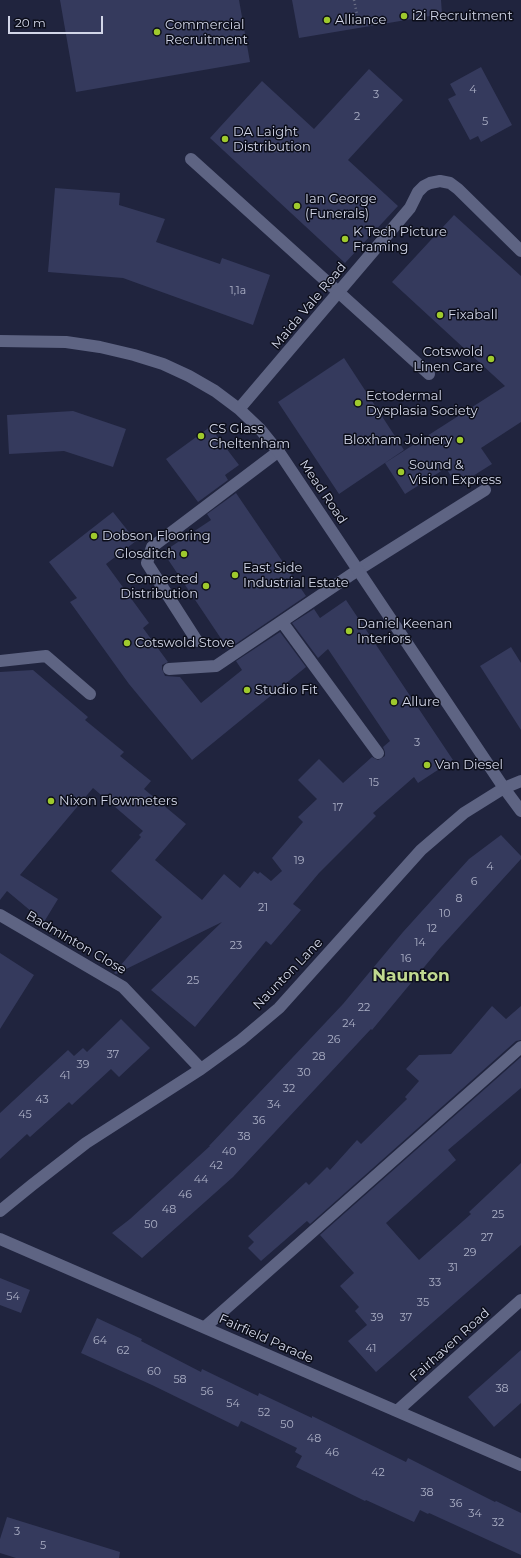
<!DOCTYPE html>
<style>
body{margin:0}
#map{position:relative;width:521px;height:1558px;overflow:hidden;background:#20243e;font-family:Montserrat,sans-serif}
canvas{display:block}
.scale{position:absolute;left:8px;top:16px;width:95px;height:18px;box-sizing:border-box;border:2px solid #d2d6e8;border-top:0;padding-left:5px;font-size:12px;line-height:14px;white-space:nowrap;color:#d2d6e8;-webkit-text-stroke:3px #0c0e1a;paint-order:stroke}
</style>
<div id="map">
<canvas width="521" height="1558"></canvas>
<div class="scale">20 m</div>
</div>
<script>
const ctx = document.querySelector('canvas').getContext('2d');
ctx.lineJoin = 'round';
function paint(path, color) {
  ctx.fillStyle = color;
  ctx.fill(path, 'evenodd');
}
function toPath(rows) {
  const path = new Path2D();
  for (const r of rows) {
    path.moveTo(r[0], r[1]);
    for (let i = 2; i < r.length; i += 2) path.lineTo(r[i], r[i + 1]);
  }
  return path;
}
function trace(path, color, width, dash) {
  ctx.strokeStyle = color;
  ctx.lineWidth = width;
  ctx.lineCap = dash ? 'butt' : 'round';
  ctx.setLineDash(dash || []);
  ctx.stroke(path);
}
function label(font, color, halo, rows, align = 'center') {
  ctx.font = font + ' Montserrat,sans-serif';
  ctx.lineWidth = 3;
  ctx.setLineDash([]);
  ctx.textBaseline = 'middle';
  ctx.strokeStyle = halo;
  ctx.fillStyle = color;
  for (const [text, x, y, turn = 0] of rows) {
    ctx.save();
    ctx.translate(x, y);
    ctx.rotate((+turn || 0) * Math.PI / 180);
    ctx.textAlign = isNaN(turn) ? turn : align;
    if (halo) ctx.strokeText(text, 0, 0);
    ctx.fillText(text, 0, 0);
    ctx.restore();
  }
}
const building = toPath([
 [60,0,239,0,250,62,76,92],
 [292,0,441,0,442,14,299,38],
 [481,67,512,125,481,142,478,136,470,140,448,99,456,95,450,84],
 [369,69,403,100,348,160,398,206,345,263,210,138,262,81,314,129],
 [55,188,120,193,119,205,165,219,156,242,220,264,222,258,270,275,253,325,123,278,48,272],
 [454,215,521,276,521,422,481,448,492,464,457,486,446,468,405,494,385,463,505,386,392,282],
 [344,358,404,450,339,494,278,402],
 [73,411,126,429,113,467,64,451,9,454,7,415],
 [210,427,239,465,225,475,228,480,198,502,166,459],
 [236,493,306,596,228,649,163,552,211,520,207,514],
 [113,512,136,541,106,564,149,623,143,628,168,662,162,665,162,669,165,676,180,677,201,703,242,670,236,661,280,632,306,667,192,760,129,684,70,602,77,598,49,562],
 [346,600,453,760,418,783,414,777,373,813,376,816,319,873,293,904,301,910,271,945,266,941,195,1027,151,990,222,922,116,974,114,973,162,917,111,871,141,837,139,835,143,831,93,788,20,875,58,899,44,922,7,891,0,900,0,672,33,670,88,717,85,720,124,752,120,756,151,781,144,789,186,824,155,860,202,900,224,874,240,888,254,871,258,874,260,872,271,881,282,871,272,858,303,822,298,817,317,799,298,780,319,759,343,783,372,757,378,760,385,756,385,752,383,747,390,741,328,649,318,658,292,623,314,609,320,618],
 [511,647,521,663,521,730,480,666],
 [501,835,521,856,521,859,440,948,372,1030,371,1029,233,1177,142,1258,112,1233,130,1219,210,1146,209,1146,343,1004,403,932,469,859],
 [0,953,34,975,0,1029],
 [492,1006,506,1019,521,1006,521,1040,516,1041,310,1224,307,1221,261,1261,248,1248,254,1242,248,1236,306,1182,309,1185,327,1167,330,1170,357,1140,361,1144,407,1099,405,1097,419,1081,406,1069,419,1055,451,1054],
 [121,1019,150,1048,119,1077,111,1069,72,1105,69,1102,30,1137,27,1134,0,1159,0,1113,68,1050,74,1056,83,1048,87,1052],
 [521,1057,521,1088,448,1150,456,1160,386,1223,419,1260,471,1214,469,1212,521,1163,521,1245,376,1372,348,1341,367,1325,355,1311,359,1307,340,1286,354,1273,320,1235],
 [0,1278,30,1290,21,1313,0,1305],
 [97,1318,142,1339,141,1341,201,1372,202,1369,258,1396,259,1393,312,1418,312,1416,406,1462,408,1458,495,1502,496,1501,521,1513,521,1555,429,1513,428,1514,420,1510,414,1522,366,1500,365,1501,296,1467,302,1456,295,1452,297,1448,241,1421,238,1427,152,1385,81,1353],
 [521,1350,521,1403,494,1427,468,1397],
 [7,1517,120,1552,119,1558,16,1558,0,1553,0,1539]
]);
const path = toPath([
 [354,0,358,19]
]);
const lane = toPath([
 [191,159,429,374],
 [282,622,378,753],
 [197,641,147,563,152,547,279,451],
 [0,661,46,656,90,694],
 [169,669,216,666,358,570,485,490],
 [205,1327,521,1047]
]);
const street = toPath([
 [0,341,66,342,100,347,134,355,163,364,189,376,215,391,239,409,260,429,281,455,504,788,521,811],
 [239,409,410,208,418,192,424,186,430,183,440,181,450,183,458,189,521,251],
 [0,915,123,987,201,1069],
 [0,1211,32,1185,86,1143,201,1069,241,1040,279,1008,421,850,464,813,504,788,521,781],
 [0,1239,521,1465],
 [397,1411,521,1300]
]);
const markers = [
 [404,16,4,"#9fca2d"],
 [327,20,4,"#9fca2d"],
 [157,32,4,"#9fca2d"],
 [225,139,4,"#9fca2d"],
 [297,206,4,"#9fca2d"],
 [345,239,4,"#9fca2d"],
 [440,315,4,"#9fca2d"],
 [491,359,4,"#9fca2d"],
 [358,403,4,"#9fca2d"],
 [201,436,4,"#9fca2d"],
 [460,440,4,"#9fca2d"],
 [401,472,4,"#9fca2d"],
 [94,536,4,"#9fca2d"],
 [184,554,4,"#9fca2d"],
 [235,575,4,"#9fca2d"],
 [206,586,4,"#9fca2d"],
 [349,631,4,"#9fca2d"],
 [127,643,4,"#9fca2d"],
 [247,690,4,"#9fca2d"],
 [394,702,4,"#9fca2d"],
 [427,765,4,"#9fca2d"],
 [51,801,4,"#9fca2d"]
];
const numberNames = [
 ["4",473,90],
 ["3",376,95],
 ["2",357,117],
 ["5",485,122],
 ["1,1a",238,291],
 ["3",417,743],
 ["15",374,783],
 ["17",338,808],
 ["19",299,861],
 ["4",490,867],
 ["6",474,882],
 ["8",459,899],
 ["21",263,908],
 ["10",445,914],
 ["12",432,929],
 ["14",420,943],
 ["23",236,946],
 ["16",406,959],
 ["25",193,981],
 ["22",364,1008],
 ["24",349,1024],
 ["26",334,1040],
 ["37",113,1055],
 ["28",319,1057],
 ["39",83,1065],
 ["30",304,1073],
 ["41",65,1076],
 ["32",289,1089],
 ["43",42,1100],
 ["34",274,1105],
 ["45",25,1115],
 ["36",259,1121],
 ["38",244,1137],
 ["40",229,1152],
 ["42",216,1166],
 ["44",201,1180],
 ["46",185,1195],
 ["48",169,1210],
 ["25",498,1215],
 ["50",151,1225],
 ["27",487,1238],
 ["29",470,1253],
 ["31",453,1268],
 ["33",435,1283],
 ["54",13,1297],
 ["35",423,1303],
 ["39",377,1318],
 ["37",406,1318],
 ["64",100,1341],
 ["41",371,1349],
 ["62",123,1351],
 ["60",154,1372],
 ["58",180,1380],
 ["38",502,1389],
 ["56",207,1392],
 ["54",233,1404],
 ["52",264,1413],
 ["50",287,1425],
 ["48",314,1439],
 ["46",332,1453],
 ["42",378,1473],
 ["38",427,1493],
 ["36",456,1504],
 ["34",475,1514],
 ["32",498,1523],
 ["3",17,1532],
 ["5",43,1546]
];
const poiNames = [
 ["i2i Recruitment",412,16],
 ["Alliance",335,20],
 ["Commercial",165,25],
 ["Recruitment",165,40],
 ["DA Laight",233,132],
 ["Distribution",233,147],
 ["Ian George",305,199],
 ["(Funerals)",305,214],
 ["K Tech Picture",353,232],
 ["Framing",353,247],
 ["Fixaball",448,315],
 ["Cotswold",483,352,"right"],
 ["Linen Care",483,367,"right"],
 ["Ectodermal",366,396],
 ["Dysplasia Society",366,411],
 ["CS Glass",209,429],
 ["Cheltenham",209,444],
 ["Bloxham Joinery",452,440,"right"],
 ["Sound &",409,465],
 ["Vision Express",409,480],
 ["Dobson Flooring",102,536],
 ["Glosditch",176,554,"right"],
 ["East Side",243,568],
 ["Industrial Estate",243,583],
 ["Connected",198,579,"right"],
 ["Distribution",198,594,"right"],
 ["Daniel Keenan",357,624],
 ["Interiors",357,639],
 ["Cotswold Stove",135,643],
 ["Studio Fit",255,690],
 ["Allure",402,702],
 ["Van Diesel",435,765],
 ["Nixon Flowmeters",59,801]
];
const streetNames = [
 ["Maida Vale Road",309,306,-50],
 ["Mead Road",323,492,56],
 ["Badminton Close",76,943,30],
 ["Naunton Lane",288,974,-46],
 ["Fairfield Parade",266,1339,24],
 ["Fairhaven Road",450,1345,-42]
];
const districtNames = [
 ["Naunton",411,976]
];
paint(building, '#353a5d');
trace(path, '#6c7087', 2.5, [1, 3]);
trace(lane, '#5e6483', 12);
trace(street, '#5e6483', 12);
for (const [x, y, r, color] of markers) {
  const dot = new Path2D();
  dot.arc(x, y, r, 0, 2 * Math.PI);
  ctx.fillStyle = color;
  ctx.fill(dot);
  trace(dot, '#0c0e1a', 1.5);
}
label('11px', '#abafc5', null, numberNames);
label('13px', '#d2d6e8', '#0c0e1a', poiNames, 'left');
label('13px', '#d2d6e8', '#0c0e1a', streetNames);
label('bold 17px', '#c0d990', '#0c0e1a', districtNames);
</script>
